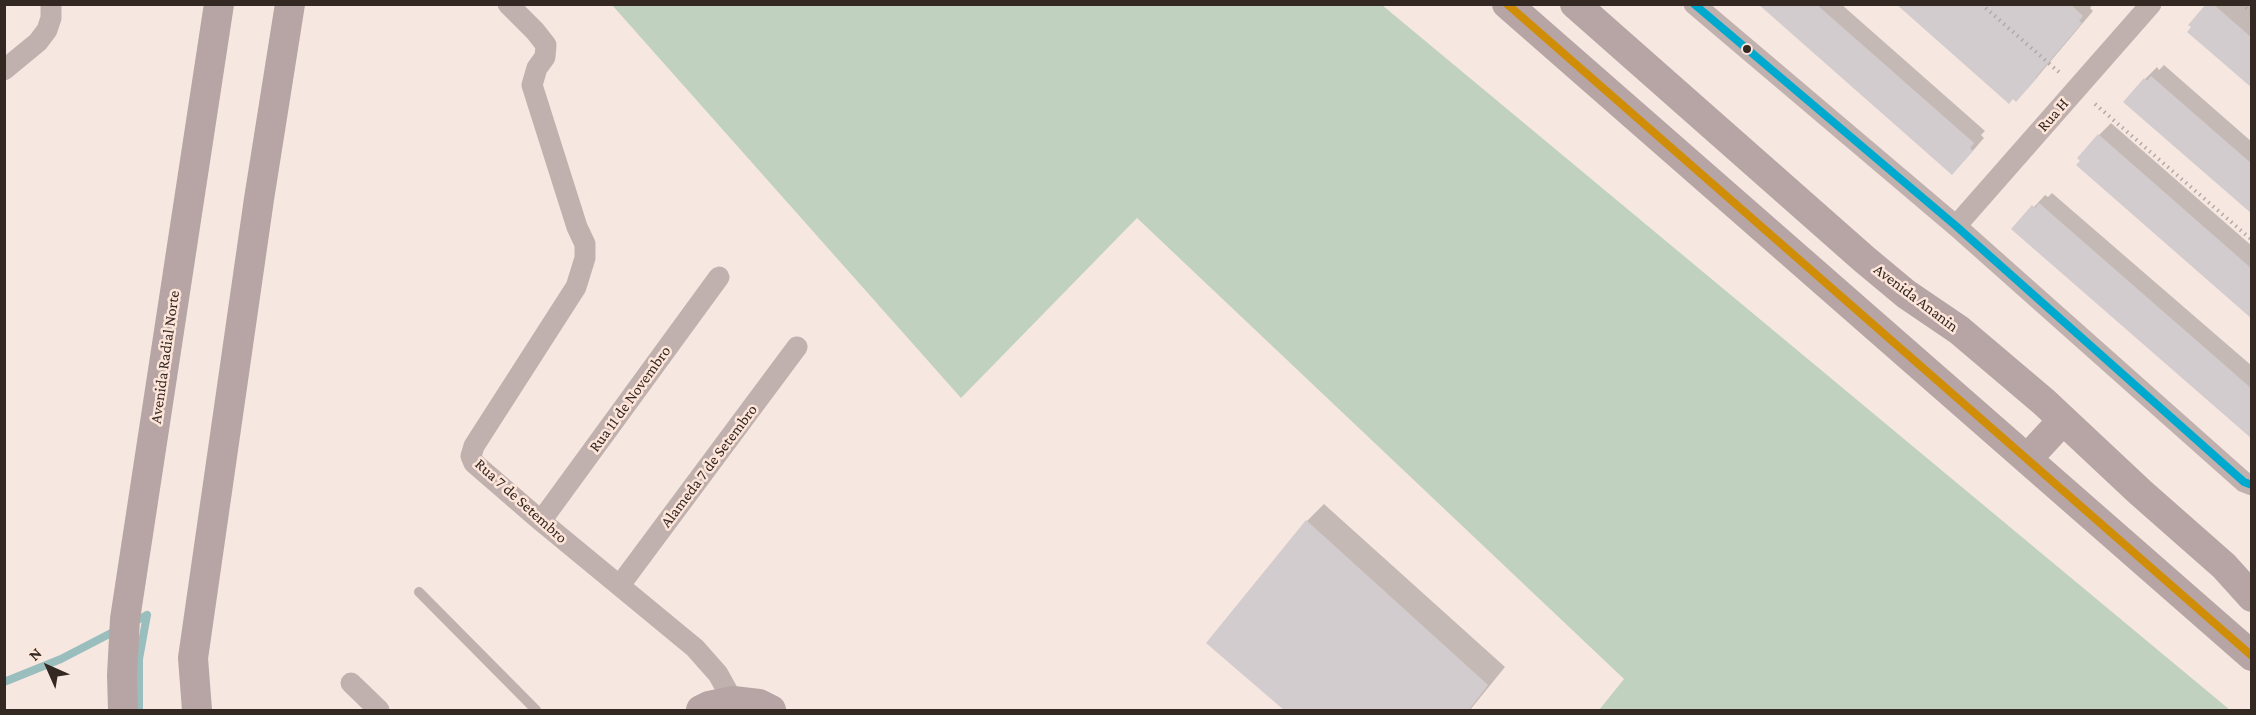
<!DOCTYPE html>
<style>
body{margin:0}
#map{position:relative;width:2256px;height:715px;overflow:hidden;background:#f6e8e1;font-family:"Crimson Pro",serif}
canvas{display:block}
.frame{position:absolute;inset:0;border:6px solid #342823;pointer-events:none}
.north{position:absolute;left:18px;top:637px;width:60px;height:60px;-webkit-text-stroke:4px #fee5d9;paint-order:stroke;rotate:315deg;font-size:16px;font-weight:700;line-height:24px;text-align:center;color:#342823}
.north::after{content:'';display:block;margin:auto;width:21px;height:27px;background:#342823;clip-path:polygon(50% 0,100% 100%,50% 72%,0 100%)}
</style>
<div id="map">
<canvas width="2256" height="715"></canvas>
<div class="frame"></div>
<div class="north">N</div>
</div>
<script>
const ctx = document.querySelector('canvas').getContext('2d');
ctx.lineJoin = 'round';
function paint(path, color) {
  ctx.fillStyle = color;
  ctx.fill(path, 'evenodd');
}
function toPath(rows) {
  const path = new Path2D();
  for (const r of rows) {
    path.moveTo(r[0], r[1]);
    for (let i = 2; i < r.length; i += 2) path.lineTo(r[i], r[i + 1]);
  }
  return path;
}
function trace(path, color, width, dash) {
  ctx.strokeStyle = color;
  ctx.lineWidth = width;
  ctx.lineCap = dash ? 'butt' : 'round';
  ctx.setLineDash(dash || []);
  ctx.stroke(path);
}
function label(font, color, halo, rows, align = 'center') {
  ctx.font = font + ' "Crimson Pro",serif';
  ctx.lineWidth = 5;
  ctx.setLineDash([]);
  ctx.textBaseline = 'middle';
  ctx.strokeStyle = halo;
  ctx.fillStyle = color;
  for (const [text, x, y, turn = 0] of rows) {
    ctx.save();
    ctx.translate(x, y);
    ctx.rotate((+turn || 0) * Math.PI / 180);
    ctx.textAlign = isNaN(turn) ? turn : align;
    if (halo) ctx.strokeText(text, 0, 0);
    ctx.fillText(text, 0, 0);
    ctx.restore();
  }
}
const forest = toPath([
 [612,5,1382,5,2230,710,1599,710,1624,679,1137,218,961,398]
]);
const shadow = toPath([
 [1760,4,1841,4,1985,131,1981,135,1984,138,1964,161],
 [1897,4,2093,4,2090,8,2093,11,2028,88,2013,97],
 [2208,4,2252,4,2252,86],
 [2164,65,2252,142,2252,212,2145,79,2157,67,2159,70],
 [2111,123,2252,246,2252,317,2099,135],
 [2052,193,2252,366,2252,437,2014,229,2045,195,2048,197],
 [1324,504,1505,667,1470,710,1287,710,1307,521]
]);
const stream = toPath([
 [132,623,147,615],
 [4,682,61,659,117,630],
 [139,710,139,659,147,615]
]);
const building = toPath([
 [1758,4,1816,4,1974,143,1970,148,1973,151,1952,175],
 [1896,4,2070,4,2083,16,2079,21,2082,23,2036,77,2037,78,2016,102,2013,99,2009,104],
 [2206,4,2213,4,2252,38,2252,88,2187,32,2191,27,2188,25],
 [2151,76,2252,164,2252,214,2123,102,2144,78,2147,81],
 [2098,134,2252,269,2252,319,2076,165,2080,161,2077,158],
 [2039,203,2252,389,2252,439,2011,229,2032,205,2035,208],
 [1306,520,1488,685,1468,711,1285,711,1206,643]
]);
const path = toPath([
 [1981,4,2060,73],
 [2241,4,2252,13],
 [2095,104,2252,240]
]);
const lane = toPath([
 [419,592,536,710]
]);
const street = toPath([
 [508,4,535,31,546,45,545,57,537,68,532,85,577,227,585,244,585,258,576,287,474,446,471,456,474,463,541,521,695,648,718,674,733,701],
 [1694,4,1956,226,2244,482,2252,485],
 [4,70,38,42,47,30,51,18,51,4],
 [1956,226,2151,4],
 [541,521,719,277],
 [620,585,797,347],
 [351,683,379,710]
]);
const secondary = toPath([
 [1507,4,2252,656],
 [1575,4,1864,259,1906,294,1959,330,2044,402,2140,492,2224,566,2252,597],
 [2027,459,2063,420],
 [123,710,122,675,125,619,219,4],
 [197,710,193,658,259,199,290,4],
 [701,710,709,706,733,701,759,704,771,710]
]);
const bus1 = toPath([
 [1507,4,2252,656]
]);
const bus2 = toPath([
 [1694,4,1956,226,2244,482,2252,485]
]);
const markers = [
 [1747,49,5,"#342823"]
];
const streetNames = [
 ["Rua H",2053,115,-49],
 ["Avenida Ananin",1916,298,37],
 ["Avenida Radial Norte",165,357,-82],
 ["Rua 11 de Novembro",630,399,-54],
 ["Alameda 7 de Setembro",709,466,-53],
 ["Rua 7 de Setembro",521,501,42]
];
paint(forest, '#c0d1bf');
paint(shadow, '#0003');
trace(stream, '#9abebd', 8);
paint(building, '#d3ccce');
trace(path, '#b5a8a6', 4, [1.5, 4.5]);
trace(lane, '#c0b1af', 10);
trace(street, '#c0b1af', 21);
trace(secondary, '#b6a5a4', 30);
trace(bus1, '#d08d07', 8);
trace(bus2, '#00a9ce', 8);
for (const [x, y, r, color] of markers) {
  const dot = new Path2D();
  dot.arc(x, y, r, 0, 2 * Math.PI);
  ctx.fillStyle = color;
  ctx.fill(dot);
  trace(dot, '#fee5d9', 2);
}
label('16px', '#342823', '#fee5d9', streetNames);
</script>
